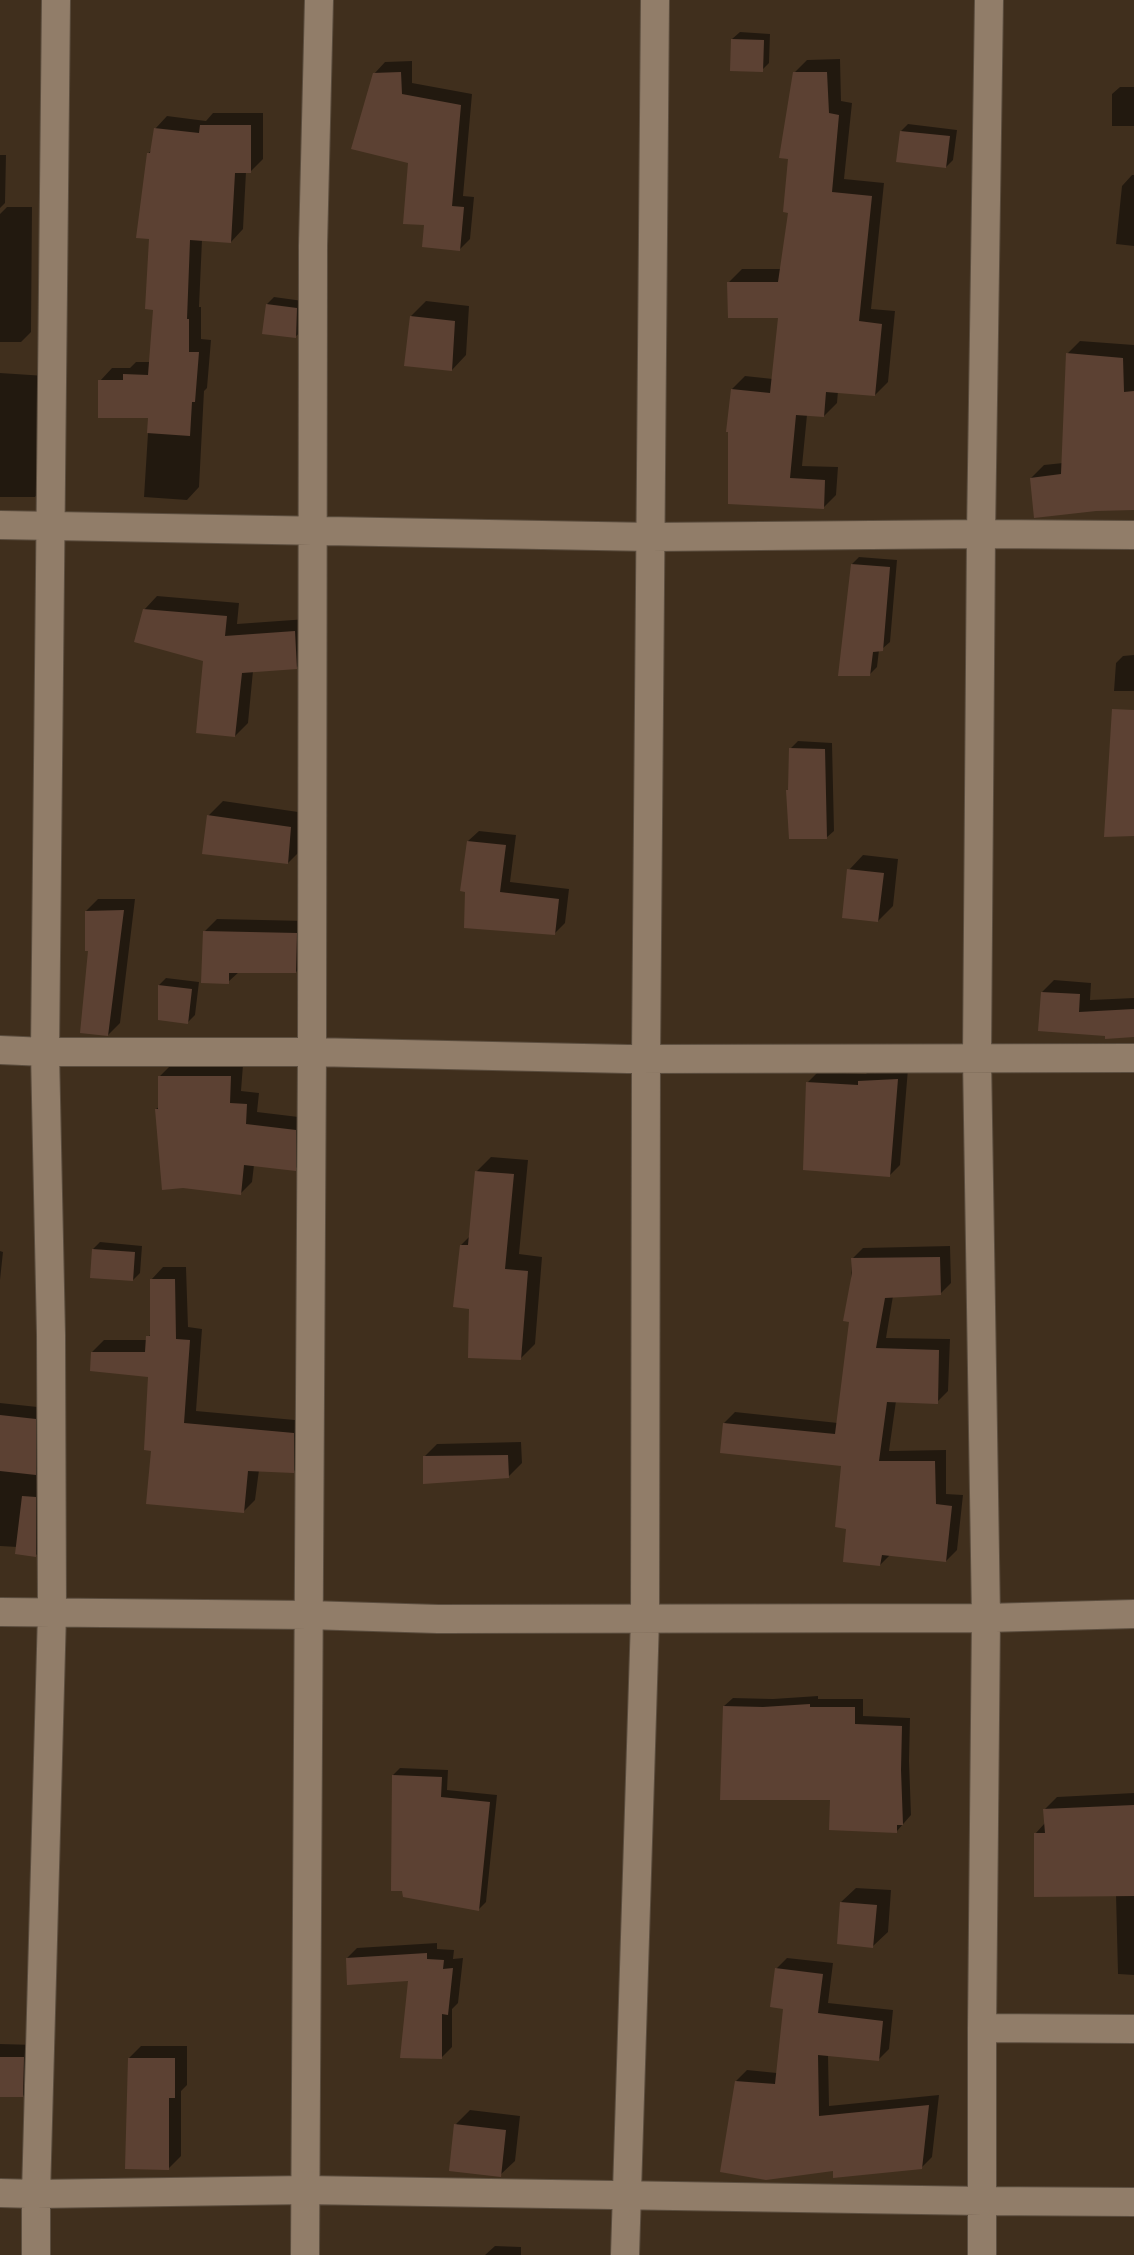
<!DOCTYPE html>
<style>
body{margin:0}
canvas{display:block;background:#402f1d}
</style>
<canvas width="1134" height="2255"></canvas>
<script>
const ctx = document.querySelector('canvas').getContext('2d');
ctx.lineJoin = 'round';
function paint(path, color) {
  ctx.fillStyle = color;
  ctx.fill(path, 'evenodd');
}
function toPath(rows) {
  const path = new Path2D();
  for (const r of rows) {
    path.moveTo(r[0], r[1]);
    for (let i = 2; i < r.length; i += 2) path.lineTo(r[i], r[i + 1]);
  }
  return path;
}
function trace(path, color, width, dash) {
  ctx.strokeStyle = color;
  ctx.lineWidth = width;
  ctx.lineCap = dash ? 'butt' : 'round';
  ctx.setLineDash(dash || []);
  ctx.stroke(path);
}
const shadow = toPath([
 [740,32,770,34,769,63,762,70,732,39],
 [840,59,841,101,852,103,844,179,884,183,871,309,895,311,888,382,875,395,838,391,837,403,824,416,807,415,802,466,838,467,836,495,823,508,729,503,732,389,745,376,773,379,780,316,729,282,742,269,781,269,789,211,794,73,807,60],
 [412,61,412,83,472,94,463,196,474,197,470,239,459,250,426,224,410,162,374,74,385,62],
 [1120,87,1134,87,1134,126,1112,126,1112,94],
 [213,113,263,113,263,159,250,172,246,172,243,229,231,242,202,240,199,307,201,307,201,339,211,340,207,388,204,391,199,487,187,500,144,497,149,417,100,381,112,368,130,368,136,362,150,362,154,308,148,154,152,149,155,129,167,116,206,121],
 [908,124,957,130,953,160,946,167,901,131],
 [0,155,6,155,5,203,0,208],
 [1132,175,1134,175,1134,246,1116,244,1122,186],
 [7,207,32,207,31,332,21,342,0,342,0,214],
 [274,297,303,301,303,330,295,337,267,304],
 [426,301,469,306,466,355,452,370,411,316],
 [1080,341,1134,345,1134,509,1031,478,1044,465,1063,463,1067,354],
 [0,373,46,376,45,486,35,497,0,497],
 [859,557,897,560,890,642,882,649,879,650,877,667,870,674,852,564],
 [157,596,239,603,237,624,307,619,310,655,296,668,253,671,248,723,235,736,205,660,144,610],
 [1134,655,1134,691,1114,691,1116,663,1123,656],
 [798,741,832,743,834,831,826,838,787,791,789,788,791,748],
 [223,801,305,813,303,848,288,863,208,816],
 [479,831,516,835,510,882,569,889,565,923,554,934,465,927,468,841],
 [863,855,898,859,893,906,878,921,849,870],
 [98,899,135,899,120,1023,108,1035,90,950,86,911],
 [217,919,308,921,308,960,296,972,239,972,228,982,205,931],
 [166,978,199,982,195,1015,188,1022,159,1019,159,985],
 [1054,980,1091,983,1090,1000,1134,998,1134,1036,1106,1035,1042,992],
 [171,1065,243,1065,241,1091,259,1093,257,1112,307,1118,307,1158,295,1169,254,1165,252,1182,240,1194,156,1109,159,1107,159,1077],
 [908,1069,900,1165,889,1176,807,1083,818,1072,866,1074,870,1070],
 [491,1157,528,1160,519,1254,542,1257,535,1344,520,1359,471,1308,461,1245,470,1236,476,1172],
 [100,1242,142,1246,140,1273,133,1280,93,1249],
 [950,1246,951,1283,940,1294,893,1296,886,1338,950,1339,948,1391,937,1402,896,1401,889,1451,946,1450,946,1494,963,1495,957,1550,946,1561,890,1555,880,1565,848,1527,842,1465,724,1423,735,1412,838,1423,850,1321,852,1259,863,1248],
 [0,1251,3,1252,0,1280],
 [163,1267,186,1267,188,1327,202,1329,196,1411,306,1421,305,1460,293,1472,259,1470,255,1500,243,1512,153,1450,149,1376,92,1352,104,1340,147,1340,151,1333,151,1280],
 [0,1403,47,1408,48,1544,36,1555,17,1547,0,1546],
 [521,1442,522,1463,509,1476,424,1457,437,1444],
 [818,1696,818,1699,863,1699,863,1716,910,1718,909,1761,911,1815,897,1831,831,1798,724,1706,733,1698,773,1699],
 [400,1768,448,1770,447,1790,497,1795,486,1902,479,1909,393,1775],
 [1134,1793,1134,1975,1118,1974,1116,1895,1035,1834,1045,1823,1044,1810,1057,1797],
 [856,1888,891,1890,888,1932,873,1946,841,1902],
 [437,1943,437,1949,454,1950,453,1959,463,1958,458,2003,452,2009,452,2047,441,2058,410,1980,347,1958,357,1948],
 [787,1958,833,1963,828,2003,893,2010,889,2049,878,2060,828,2054,829,2106,939,2095,932,2157,921,2168,834,2169,736,2081,747,2070,777,2073,784,2008,776,1969],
 [0,2044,36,2045,35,2083,23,2096,0,2096],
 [141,2046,187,2046,187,2085,181,2091,181,2156,169,2168,129,2058],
 [470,2110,520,2116,515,2161,500,2175,456,2124],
 [495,2246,521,2247,521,2255,485,2255]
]);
const building = toPath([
 [731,39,764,40,763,72,730,71],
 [401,72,402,94,461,105,452,206,464,207,460,251,422,247,424,225,403,224,408,163,351,149,373,73],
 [793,72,827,72,829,113,839,115,832,192,872,196,859,321,882,324,875,396,826,392,824,417,796,415,790,478,825,480,824,509,728,504,728,432,726,432,731,389,770,393,778,318,728,318,727,282,778,282,788,213,783,212,788,159,779,158],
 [200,125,251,125,251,173,235,173,231,243,190,240,187,319,189,319,189,352,199,352,195,402,192,402,190,436,147,433,148,418,98,418,98,380,123,380,123,374,148,375,153,310,145,309,149,239,136,238,147,153,150,153,154,128,199,133],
 [900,131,950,136,946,168,896,162],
 [266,304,297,308,296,338,262,334],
 [410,316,455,321,452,371,404,366],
 [1066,353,1123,358,1124,392,1134,391,1134,510,1096,511,1034,518,1030,478,1061,474],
 [851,564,890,567,883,651,873,652,870,676,838,676],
 [143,609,227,616,225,636,295,631,297,669,242,673,235,737,196,733,203,661,134,642],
 [1112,709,1134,710,1134,836,1104,837],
 [789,748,825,749,827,839,789,839,786,790,788,790],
 [207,815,291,827,288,864,202,854],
 [467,841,506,845,500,892,559,899,555,935,464,928,465,892,460,891],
 [847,869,884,873,878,922,842,918],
 [124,910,108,1036,80,1033,88,951,85,951,85,911],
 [203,931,297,933,296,973,229,973,229,984,201,983],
 [158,985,192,989,188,1024,158,1020],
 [1041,992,1080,994,1079,1012,1134,1009,1134,1037,1105,1039,1105,1036,1038,1031],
 [158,1076,231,1076,230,1103,247,1104,246,1124,296,1130,296,1171,244,1165,241,1195,183,1188,162,1190,155,1109,158,1109],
 [898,1079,890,1177,803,1170,806,1082,858,1085,858,1081],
 [475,1171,514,1174,505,1269,528,1271,521,1360,468,1358,469,1309,453,1307,460,1245,468,1245],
 [92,1249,135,1252,133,1281,90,1278],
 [940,1257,941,1295,885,1298,876,1348,939,1350,938,1404,887,1402,879,1461,935,1461,936,1504,952,1506,946,1562,882,1555,880,1566,843,1562,846,1529,835,1527,841,1466,720,1453,723,1423,835,1434,849,1322,843,1321,852,1273,851,1258],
 [150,1279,175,1279,176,1339,190,1340,184,1423,294,1433,294,1473,248,1471,244,1513,146,1504,151,1451,144,1450,148,1377,90,1371,91,1352,145,1352,146,1336,150,1336],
 [0,1415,36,1419,36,1475,0,1471],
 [508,1455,509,1478,423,1484,423,1456],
 [22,1496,36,1497,36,1557,15,1554],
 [810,1704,810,1707,855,1707,855,1724,902,1726,901,1770,903,1825,897,1825,897,1833,829,1830,830,1800,720,1800,723,1706,763,1707],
 [392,1775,442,1777,441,1797,490,1802,479,1911,403,1897,402,1891,391,1891],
 [1134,1805,1134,1896,1034,1897,1034,1833,1045,1833,1043,1809],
 [840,1902,877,1905,873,1948,837,1944],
 [427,1953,427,1959,444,1960,443,1969,453,1968,448,2015,442,2014,442,2059,400,2058,408,1981,347,1985,346,1958],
 [775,1968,823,1974,818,2013,883,2021,879,2061,818,2055,819,2116,929,2105,922,2169,833,2178,833,2171,766,2180,720,2172,735,2081,775,2084,783,2009,770,2007],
 [0,2057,24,2057,23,2097,0,2097],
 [128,2058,175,2058,175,2098,169,2098,169,2170,125,2169],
 [454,2124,506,2130,501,2177,449,2171]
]);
const minor = toPath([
 [0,525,651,537,981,534,1134,535],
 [0,1050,45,1052,312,1052,628,1059,1134,1058],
 [0,1612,308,1615,438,1619,986,1618,1134,1614],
 [982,2028,1134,2029],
 [0,2193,36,2194,305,2190,982,2201,1134,2202],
 [36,2255,36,2194,52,1613,51,1335,45,1052,56,0],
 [305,2255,312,1052,313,246,319,0],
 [625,2255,645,1619,646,1058,655,0],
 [982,2255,982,2028,986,1618,977,1058,981,534,989,0]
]);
paint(shadow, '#0007');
paint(building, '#5c4133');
trace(minor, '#5b4d3e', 30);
trace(minor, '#917d69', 28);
</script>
